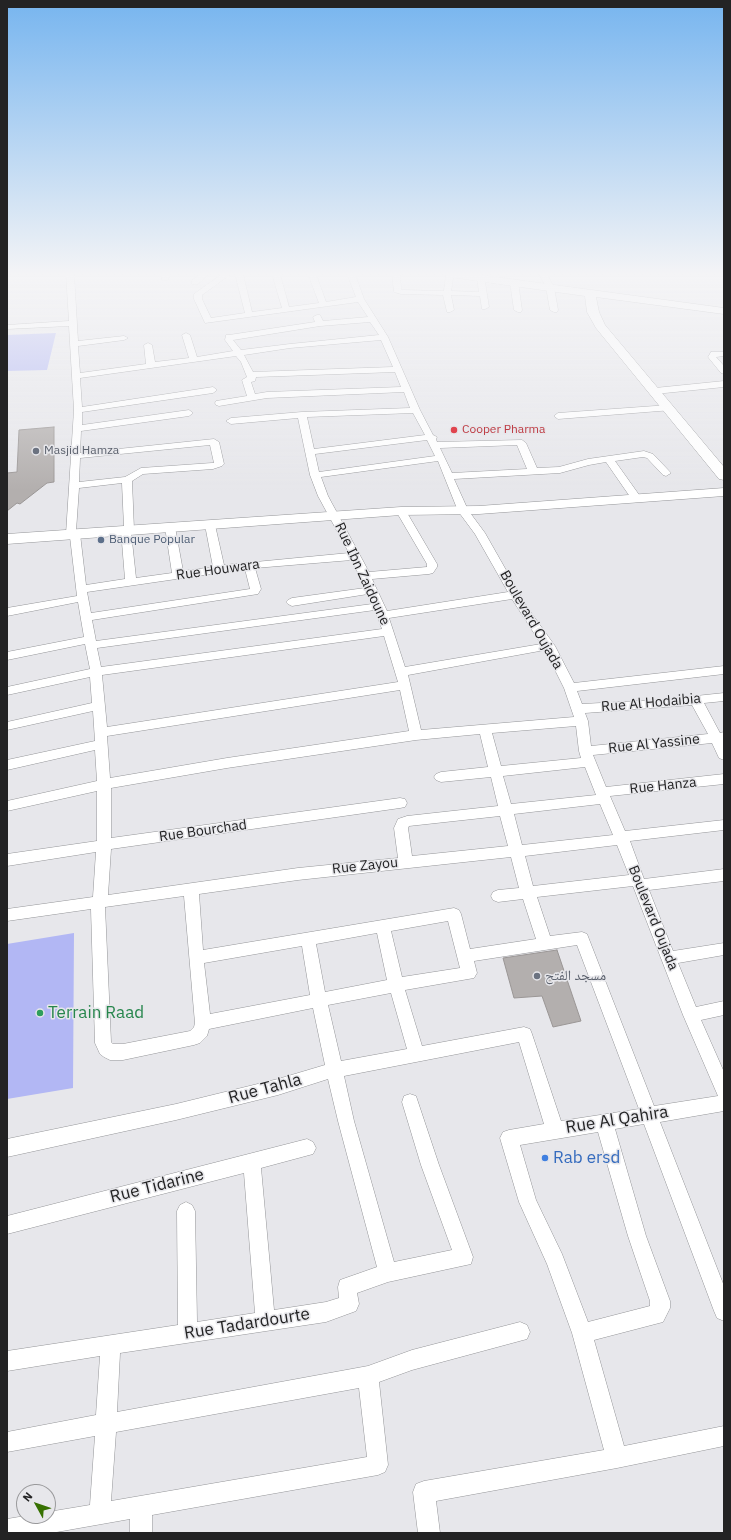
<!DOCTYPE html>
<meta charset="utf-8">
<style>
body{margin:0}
#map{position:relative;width:731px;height:1540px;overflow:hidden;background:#e7e7eb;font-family:"IBM Plex Sans",sans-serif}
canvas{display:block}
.frame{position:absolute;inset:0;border:8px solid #232324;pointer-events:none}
.north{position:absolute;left:16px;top:1484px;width:40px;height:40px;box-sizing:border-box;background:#e7e7eb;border:1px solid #99999b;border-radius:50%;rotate:310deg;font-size:11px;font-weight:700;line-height:16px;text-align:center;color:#232324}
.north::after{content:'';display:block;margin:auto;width:14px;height:18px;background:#377101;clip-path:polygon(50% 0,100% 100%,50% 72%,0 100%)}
</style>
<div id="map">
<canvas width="731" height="1540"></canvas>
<div class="frame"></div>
<div class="north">N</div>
</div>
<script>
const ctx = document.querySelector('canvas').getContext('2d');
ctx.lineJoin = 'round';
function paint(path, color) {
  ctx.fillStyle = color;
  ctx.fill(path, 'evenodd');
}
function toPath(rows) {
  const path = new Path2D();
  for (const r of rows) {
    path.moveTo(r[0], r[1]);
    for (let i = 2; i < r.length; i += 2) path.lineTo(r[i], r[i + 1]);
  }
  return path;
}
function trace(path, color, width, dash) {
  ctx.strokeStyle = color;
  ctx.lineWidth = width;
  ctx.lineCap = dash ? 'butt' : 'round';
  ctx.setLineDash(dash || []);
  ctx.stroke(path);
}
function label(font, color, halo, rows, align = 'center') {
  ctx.font = font + ' "IBM Plex Sans","Noto Naskh Arabic",sans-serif';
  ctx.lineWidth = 3;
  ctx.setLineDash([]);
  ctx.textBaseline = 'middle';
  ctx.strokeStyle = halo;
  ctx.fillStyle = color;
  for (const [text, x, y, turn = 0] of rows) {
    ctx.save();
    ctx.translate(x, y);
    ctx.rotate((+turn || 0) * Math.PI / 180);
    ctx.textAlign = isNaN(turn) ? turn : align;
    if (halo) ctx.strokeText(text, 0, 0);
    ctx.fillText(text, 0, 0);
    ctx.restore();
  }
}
const green = toPath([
 [56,333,47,370,7,371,7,335],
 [74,933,73,1088,7,1099,7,944]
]);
const building = toPath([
 [54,427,54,482,47,483,20,504,17,503,7,511,7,473,17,472,19,430,54,427],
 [557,950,581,1021,553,1027,542,996,514,998,503,958,557,950]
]);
const street = toPath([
 [66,274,74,274,78,341,124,336,128,338,124,340,78,346,80,373,146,364,144,345,148,343,152,345,155,362,189,358,182,335,186,333,190,335,197,357,233,351,225,340,226,335,229,335,315,322,313,317,317,315,320,315,323,321,368,317,358,302,205,323,194,299,194,294,222,274,231,274,202,295,202,299,211,318,245,313,235,274,243,274,252,312,282,308,272,274,280,274,289,307,319,303,308,274,316,274,326,302,356,297,347,274,355,274,364,299,388,337,420,410,433,435,437,437,436,439,437,442,522,440,526,443,537,468,559,467,588,459,644,451,653,454,671,473,666,476,663,475,647,458,643,457,615,461,642,499,637,502,633,501,606,462,589,465,560,473,454,479,468,510,485,533,527,607,555,646,574,683,724,666,724,674,577,691,582,704,658,700,724,693,724,701,704,703,720,733,724,732,724,760,719,758,712,743,593,755,606,787,724,774,724,784,610,796,625,831,724,820,724,830,630,841,644,879,724,869,724,881,649,890,673,951,724,943,724,955,678,963,696,1007,724,1001,724,1015,701,1020,724,1072,724,1111,660,1122,724,1286,724,1321,717,1318,714,1311,644,1124,615,1129,646,1236,670,1301,670,1308,663,1322,594,1340,624,1446,724,1426,724,1446,617,1468,436,1501,440,1533,418,1533,413,1492,416,1484,424,1481,604,1450,572,1333,547,1264,519,1202,500,1138,503,1132,509,1130,544,1124,519,1042,344,1076,354,1121,394,1262,452,1250,421,1165,402,1102,404,1096,410,1094,416,1096,439,1165,473,1257,471,1264,388,1282,357,1293,359,1304,356,1311,326,1322,120,1353,117,1412,368,1366,412,1350,520,1322,527,1325,530,1332,527,1339,412,1370,379,1382,388,1465,385,1472,378,1475,152,1515,152,1533,130,1533,130,1519,51,1533,7,1533,7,1519,25,1516,48,1516,48,1512,90,1505,95,1436,7,1452,7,1432,96,1415,100,1356,7,1371,7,1351,178,1325,177,1211,180,1205,186,1202,192,1205,195,1211,197,1322,255,1313,244,1173,7,1234,7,1216,307,1139,313,1142,316,1148,313,1154,261,1168,274,1310,326,1302,339,1298,338,1287,340,1280,377,1267,338,1121,328,1079,278,1095,176,1120,7,1157,7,1139,176,1104,278,1079,325,1065,313,1008,209,1029,207,1036,200,1043,194,1045,123,1060,110,1060,104,1057,100,1054,95,1043,91,909,7,921,7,909,93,897,96,852,7,866,7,854,97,841,97,791,7,811,7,801,97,781,95,750,7,770,7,760,95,741,93,711,7,730,7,722,92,703,90,677,7,695,7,687,90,669,85,644,7,660,7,652,84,637,78,602,7,616,7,608,77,596,70,537,66,534,74,410,69,326,7,329,7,325,69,321,66,274],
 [370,322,379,335,290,344,241,350,233,340,320,326,370,322],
 [381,340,393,367,253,372,244,355,290,348,381,340],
 [236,356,241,362,247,377,242,380,247,396,216,401,215,403,216,405,219,406,267,398,404,392,410,408,302,412,231,418,226,421,231,424,298,418,310,475,318,496,349,553,224,565,215,525,210,522,205,525,213,567,183,571,175,527,170,524,165,527,172,573,136,578,131,532,134,530,132,481,143,474,213,469,222,466,224,464,219,442,214,439,80,453,81,431,189,416,193,413,189,410,82,425,82,412,213,393,217,390,213,387,82,407,80,378,236,356],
 [395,372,401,387,267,392,255,394,251,382,255,381,256,377,395,372],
 [413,413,425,435,314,449,307,417,413,413],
 [427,440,435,456,319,472,315,454,427,440],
 [210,445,214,463,212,463,141,468,125,477,79,482,80,458,210,445],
 [517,445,527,469,452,473,440,448,517,445],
 [438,461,458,511,475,534,508,592,387,611,372,579,429,574,433,573,437,567,437,564,406,511,401,508,396,511,427,564,427,567,369,572,328,496,321,477,438,461],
 [122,483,124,527,121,530,125,579,86,585,80,534,76,531,79,488,122,483],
 [352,560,365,588,292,598,288,600,286,602,288,604,292,606,368,594,372,604,96,641,92,620,258,594,261,589,255,568,352,560],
 [245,569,250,589,91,613,87,592,245,569],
 [512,599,541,644,405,667,389,618,512,599],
 [375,610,382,629,101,667,97,648,375,610],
 [384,636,398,682,107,727,102,675,384,636],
 [545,650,564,688,574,717,421,730,408,675,545,650],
 [400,690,409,731,227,758,110,778,107,736,400,690],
 [692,705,708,734,591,746,588,721,585,713,692,705],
 [576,726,579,751,581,758,501,766,492,733,576,726],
 [480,734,488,767,441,772,436,774,434,777,436,780,441,782,491,777,498,806,407,816,398,819,394,828,398,858,298,868,108,895,111,849,400,808,405,807,407,803,405,799,400,798,111,838,111,788,227,768,416,740,480,734],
 [585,767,596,795,511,804,503,776,585,767],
 [600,804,613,835,522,845,514,814,600,804],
 [500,816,508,846,412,856,408,828,409,826,500,816],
 [617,845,629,875,533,886,525,856,617,845],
 [511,857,519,888,498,890,493,892,491,896,493,900,498,902,523,899,536,939,470,949,461,914,459,910,454,908,203,950,199,894,298,880,511,857],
 [633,886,683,1015,718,1096,654,1106,587,934,582,932,550,936,537,897,633,886],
 [184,896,195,1023,194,1027,190,1031,123,1044,113,1044,111,1042,105,907,184,896],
 [448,921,460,968,402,977,391,931,448,921],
 [377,933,387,980,325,992,316,944,377,933],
 [577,945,639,1109,561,1121,532,1034,530,1029,524,1027,422,1046,405,990,474,978,477,973,474,961,577,945],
 [302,946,310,995,210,1014,204,963,302,946],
 [391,993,407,1049,341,1061,328,1005,391,993],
 [598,1132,628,1236,650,1301,650,1306,588,1322,562,1254,536,1200,520,1145,598,1132],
 [359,1388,367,1457,111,1501,116,1432,359,1388],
 [162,274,170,274,168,280,162,280,162,274],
 [200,274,209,274,198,284,192,284,192,280,200,274],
 [392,274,400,274,401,289,402,290,444,291,446,274,454,274,451,291,479,292,477,278,478,276,484,276,489,307,485,309,482,309,480,296,451,295,454,310,450,312,447,312,443,295,401,294,394,292,392,274],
 [539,274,547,274,554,287,558,310,557,312,554,312,550,310,546,287,539,274],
 [511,280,517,280,518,282,522,310,521,312,518,312,514,310,510,282,511,280],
 [711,352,724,352,724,356,716,357,724,366,724,374,721,373,708,357,711,352],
 [724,381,724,387,655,394,651,391,655,388,724,381],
 [669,405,673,408,672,410,558,419,554,416,558,413,669,405]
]);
const secondary = toPath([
 [444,274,474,274,724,308,724,314,596,297,599,312,605,325,724,467,724,480,719,479,596,328,587,312,585,296,449,277,444,274],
 [724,488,724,496,479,514,401,515,7,544,7,534,401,507,479,506,724,488]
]);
const markers = [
 [454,430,4,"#e0444e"],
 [36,451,4,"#6b7280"],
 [101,540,4,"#5c6f8a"],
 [537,976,4,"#6b7280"],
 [40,1013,4,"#2e9e5b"],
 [545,1158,4,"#3f7fe0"]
];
const farHealthnames = [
 ["Cooper Pharma",462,430]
];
const farWorshipnames = [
 ["Masjid Hamza",44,451]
];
const farServicenames = [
 ["Banque Popular",109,540]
];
const streetNames = [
 ["Rue Houwara",218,570,-8],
 ["Rue Ibn Zaidoune",362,574,65],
 ["Boulevard Oujada",531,620,60],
 ["Rue Al Hodaibia",651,703,-5],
 ["Rue Al Yassine",654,744,-6],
 ["Rue Hanza",663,786,-6],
 ["Rue Bourchad",203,831,-8],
 ["Rue Zayou",365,866,-6],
 ["Boulevard Oujada",653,918,68]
];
const worshipNames = [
 ["مسجد الفتح",545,976]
];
const nearLeisurenames = [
 ["Terrain Raad",48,1013]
];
const nearStreetnames = [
 ["Rue Tahla",265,1089,-15],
 ["Rue Al Qahira",617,1120,-9],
 ["Rue Tidarine",157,1186,-14],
 ["Rue Tadardourte",247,1324,-9]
];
const nearShopnames = [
 ["Rab ersd",553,1158]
];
paint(green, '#b2b7f4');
paint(building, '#b3afae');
trace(building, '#9a9695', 1);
trace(street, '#949598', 1);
trace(secondary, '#949598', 1);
paint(street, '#fff');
paint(secondary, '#fff');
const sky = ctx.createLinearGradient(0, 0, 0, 490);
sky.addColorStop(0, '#77b5ef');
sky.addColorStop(0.56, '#f4f4f6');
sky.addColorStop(1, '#f4f4f600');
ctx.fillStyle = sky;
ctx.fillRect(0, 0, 731, 490);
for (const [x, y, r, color] of markers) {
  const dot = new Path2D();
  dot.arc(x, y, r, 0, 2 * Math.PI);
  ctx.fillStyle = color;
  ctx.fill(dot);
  trace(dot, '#e7e7eb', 1.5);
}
label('12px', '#be3a42', '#e7e7eb', farHealthnames, 'left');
label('12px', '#5b616d', '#e7e7eb', farWorshipnames, 'left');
label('12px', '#4e5e75', '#e7e7eb', farServicenames, 'left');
label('14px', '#232324', '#e7e7eb', streetNames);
label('14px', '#5b616d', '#e7e7eb', worshipNames, 'left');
label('17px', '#27864d', '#e7e7eb', nearLeisurenames, 'left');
label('17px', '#232324', '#e7e7eb', nearStreetnames);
label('17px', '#366cbe', '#e7e7eb', nearShopnames, 'left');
</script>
